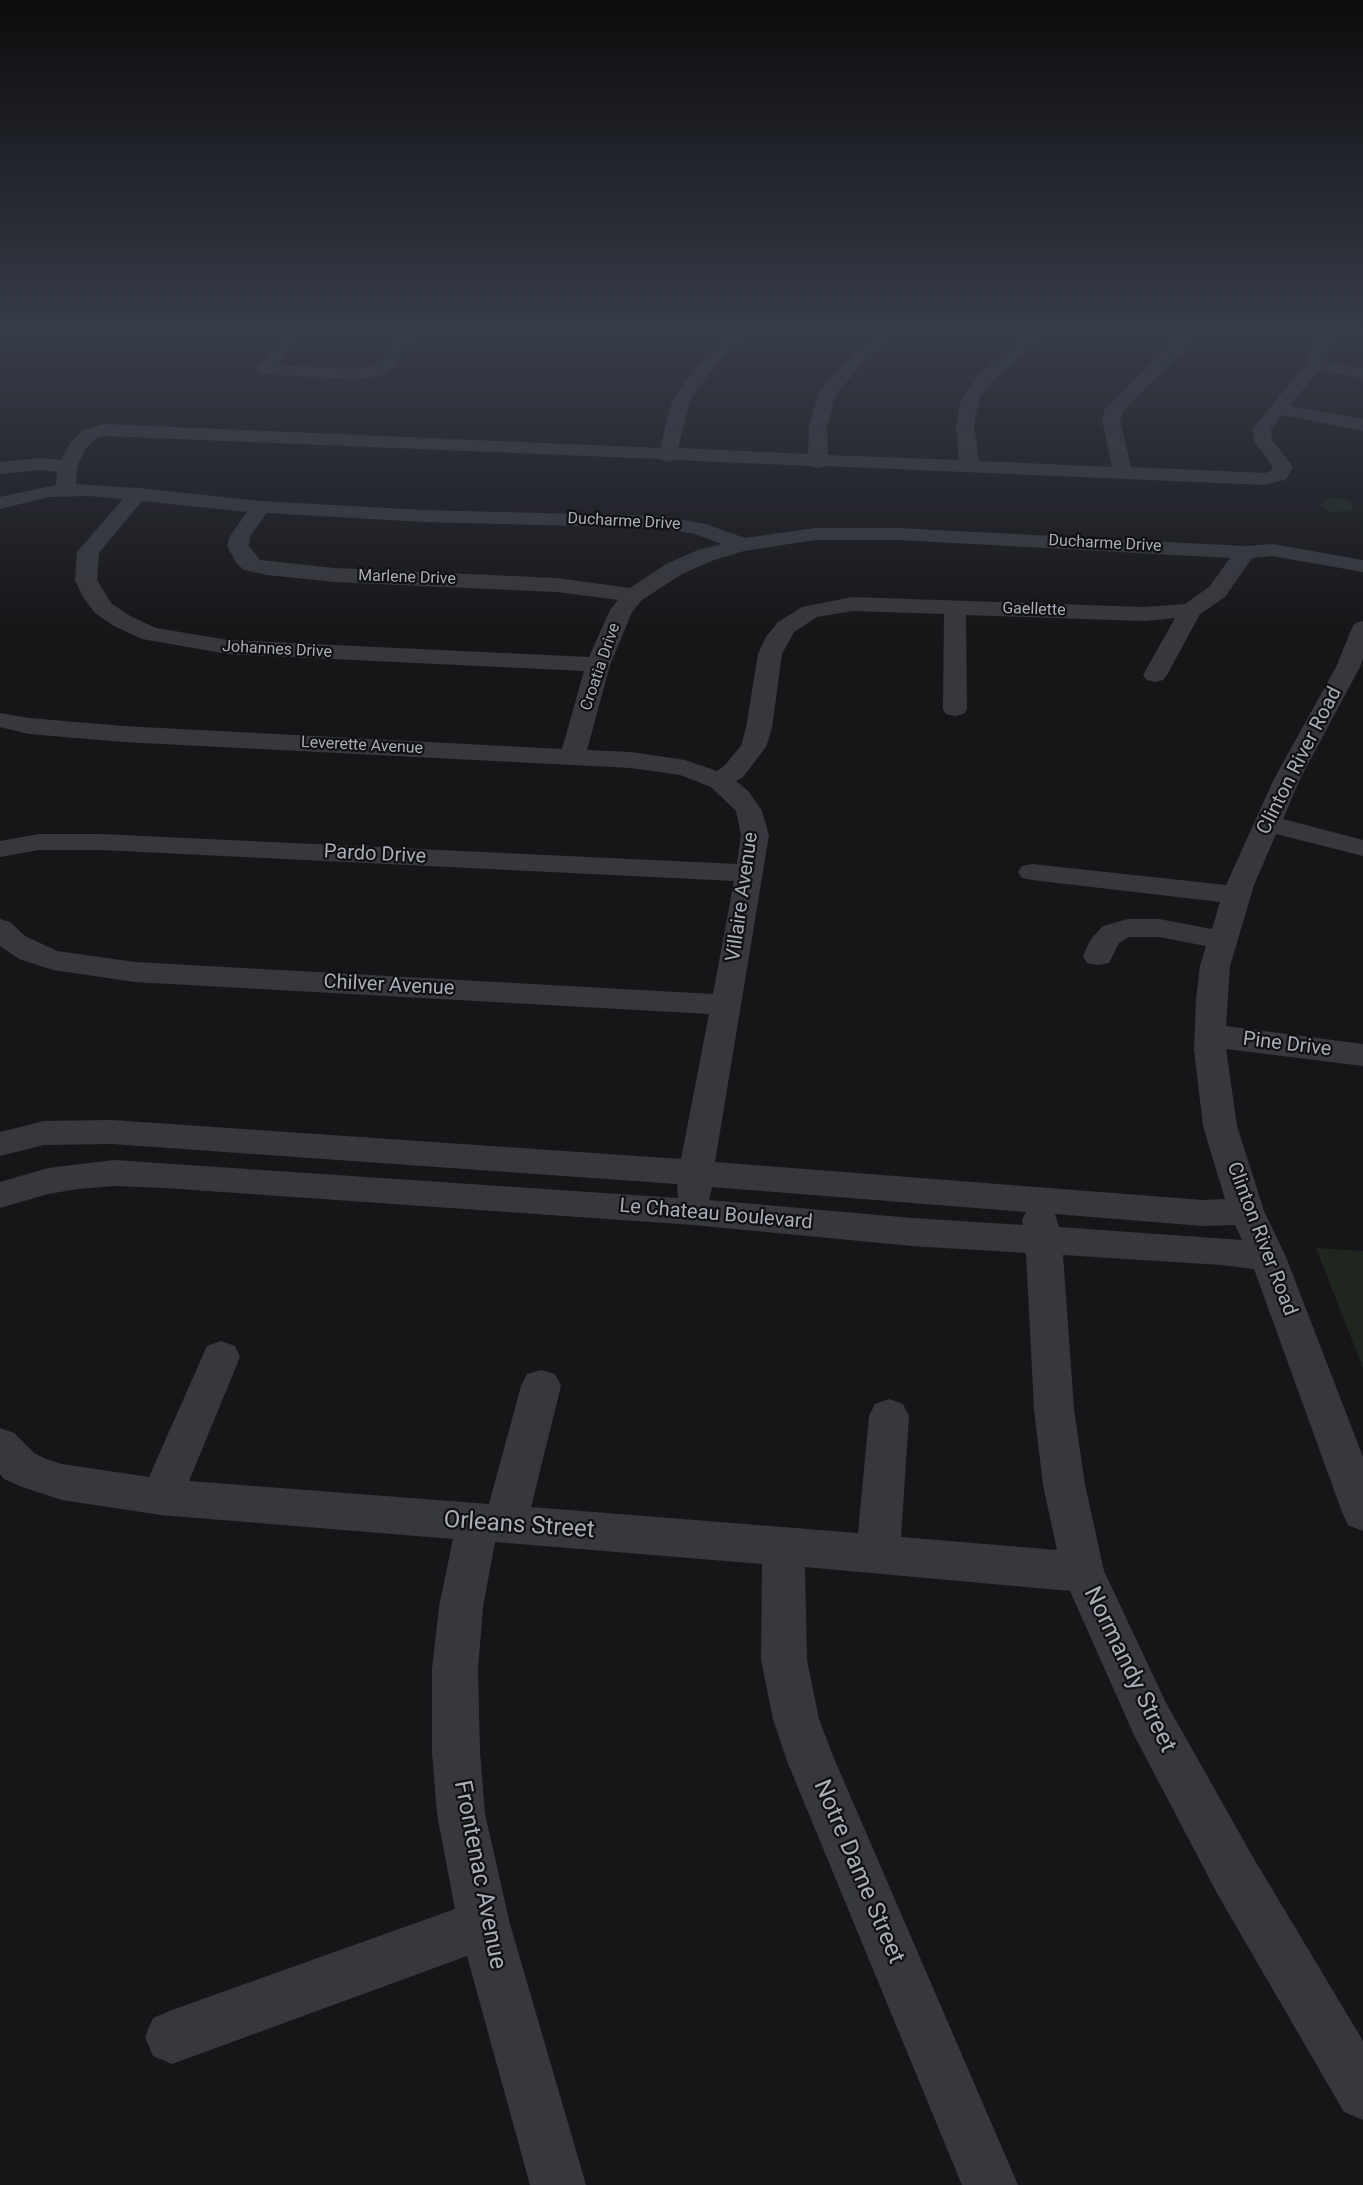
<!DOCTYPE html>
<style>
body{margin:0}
canvas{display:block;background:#161618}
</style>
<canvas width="1363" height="2185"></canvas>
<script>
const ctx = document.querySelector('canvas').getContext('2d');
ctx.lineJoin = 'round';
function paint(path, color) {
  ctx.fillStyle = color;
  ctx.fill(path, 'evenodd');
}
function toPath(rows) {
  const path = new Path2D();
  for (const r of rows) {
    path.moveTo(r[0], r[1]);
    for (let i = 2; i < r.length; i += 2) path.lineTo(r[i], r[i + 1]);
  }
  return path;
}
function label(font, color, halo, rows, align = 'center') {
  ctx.font = font + ' Roboto,sans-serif';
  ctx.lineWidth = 4.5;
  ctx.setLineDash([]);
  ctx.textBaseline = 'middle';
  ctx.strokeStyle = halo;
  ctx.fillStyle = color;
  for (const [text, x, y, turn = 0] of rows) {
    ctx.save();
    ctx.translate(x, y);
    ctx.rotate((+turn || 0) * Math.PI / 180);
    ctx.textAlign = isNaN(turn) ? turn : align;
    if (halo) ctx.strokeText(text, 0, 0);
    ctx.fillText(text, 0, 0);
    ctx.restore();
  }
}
const green = toPath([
 [1329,498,1336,498,1351,501,1353,511,1329,512,1320,504],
 [1316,1248,1363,1251,1363,1368]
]);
const minor = toPath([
 [291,328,308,328,278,365,353,369,370,367,380,361,404,328,420,328,392,369,380,376,353,379,259,374,256,370,259,366,291,328],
 [738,328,756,328,727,353,701,384,690,401,678,448,808,454,809,427,818,393,853,353,889,328,907,328,865,361,836,394,827,427,828,455,959,460,956,425,961,399,980,373,1036,328,1054,328,992,381,979,399,974,425,979,461,1112,467,1102,420,1105,409,1174,340,1183,328,1199,328,1186,348,1123,411,1120,420,1131,467,1265,473,1271,471,1273,467,1254,441,1253,428,1307,363,1321,328,1337,328,1325,361,1363,368,1363,378,1319,370,1290,406,1363,419,1363,431,1282,415,1271,429,1272,440,1293,467,1286,479,1266,485,825,466,818,468,811,466,674,460,667,462,660,459,105,436,97,438,85,449,77,467,76,484,138,488,261,501,423,510,659,516,706,524,745,538,815,528,899,528,1245,546,1272,544,1363,560,1363,572,1272,556,1252,558,1225,597,1200,614,1167,675,1163,680,1155,682,1147,680,1143,675,1175,618,1144,621,966,615,967,709,964,714,955,716,946,714,943,709,944,614,852,611,817,617,794,632,782,654,772,728,766,747,743,777,736,781,749,792,762,811,769,835,715,1162,1203,1200,1225,1199,1203,1126,1194,1049,1196,999,1200,966,1206,946,1159,937,1129,937,1119,943,1109,963,1098,965,1087,963,1083,956,1091,939,1103,926,1128,919,1159,919,1212,929,1220,902,1032,880,1022,878,1018,872,1022,866,1032,864,1226,885,1274,779,1336,667,1352,628,1355,623,1363,621,1363,659,1360,667,1300,779,1283,819,1363,840,1363,856,1276,834,1254,885,1230,966,1226,1026,1363,1044,1363,1066,1226,1049,1237,1126,1264,1211,1286,1257,1363,1457,1363,1531,1348,1525,1342,1512,1254,1269,1222,1265,1063,1255,1074,1409,1085,1485,1104,1571,1166,1703,1254,1859,1363,2041,1363,2120,1344,2112,1218,1895,1134,1735,1070,1591,805,1567,807,1660,819,1719,833,1756,1018,2185,962,2185,787,1761,773,1719,761,1660,762,1564,495,1542,483,1607,478,1669,480,1752,485,1814,510,1924,586,2185,530,2185,467,1956,172,2064,153,2056,145,2037,153,2018,172,2010,455,1909,437,1814,432,1752,432,1669,439,1607,453,1539,161,1515,62,1500,22,1487,4,1479,0,1474,0,1428,14,1433,34,1453,46,1459,62,1464,149,1477,207,1346,221,1341,235,1346,240,1357,189,1481,489,1504,521,1386,527,1374,541,1370,555,1374,561,1386,531,1507,858,1533,869,1416,875,1404,889,1399,903,1404,909,1416,901,1537,1057,1550,1043,1485,1034,1409,1026,1253,912,1246,693,1225,165,1188,114,1186,78,1189,48,1194,0,1208,0,1182,48,1168,114,1160,678,1198,677,1184,112,1144,44,1145,0,1156,0,1132,44,1121,112,1120,681,1159,709,1014,135,982,53,970,19,959,0,946,0,919,10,922,25,936,57,951,135,962,713,994,734,881,101,850,39,850,0,857,0,841,39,834,101,834,737,864,741,835,736,811,711,787,680,775,631,768,123,742,29,734,0,727,0,713,29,718,123,726,562,749,584,671,228,654,142,639,114,626,95,613,83,597,75,580,77,552,123,499,88,496,49,497,0,509,0,497,56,485,57,472,40,470,0,474,0,462,40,458,61,460,70,443,83,430,104,424,660,448,672,401,688,377,715,345,738,328],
 [142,501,247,512,230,536,227,546,237,564,244,570,267,575,334,582,557,592,618,600,610,610,589,657,228,640,156,628,130,616,111,603,97,580,99,553,142,501],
 [267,513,423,522,659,528,695,534,722,544,698,550,666,564,630,588,557,578,334,568,260,560,249,546,250,536,267,513],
 [815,540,899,540,1230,558,1209,587,1185,604,1144,607,852,597,802,607,778,622,766,637,758,654,746,728,741,746,725,765,717,771,685,760,631,752,587,750,610,665,632,612,642,600,682,574,714,560,744,551,815,540],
 [712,1187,1026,1212,1022,1220,1023,1225,912,1218,709,1200,712,1187],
 [1055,1214,1203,1226,1235,1225,1242,1240,1059,1227,1055,1214],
 [1347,328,1363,328,1363,334,1349,331,1347,328]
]);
const farStreetnames = [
 ["Ducharme Drive",624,522,3],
 ["Ducharme Drive",1105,544,3],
 ["Marlene Drive",407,578,2],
 ["Gaellette",1034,610,2],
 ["Johannes Drive",277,650,3],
 ["Croatia Drive",601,667,-71],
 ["Leverette Avenue",362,746,3]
];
const streetNames = [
 ["Clinton River Road",1300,761,-63],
 ["Pardo Drive",375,855,3],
 ["Villaire Avenue",743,897,-82],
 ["Chilver Avenue",389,986,3],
 ["Pine Drive",1287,1045,7],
 ["Le Chateau Boulevard",716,1215,5],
 ["Clinton River Road",1261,1239,69]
];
const nearStreetnames = [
 ["Orleans Street",519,1526,4],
 ["Normandy Street",1129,1670,64],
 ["Notre Dame Street",858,1872,67],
 ["Frontenac Avenue",479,1875,79]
];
paint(green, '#1e261f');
paint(minor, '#37383d');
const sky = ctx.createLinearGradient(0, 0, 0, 634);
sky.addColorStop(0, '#0c0c0d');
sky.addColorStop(0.52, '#363c48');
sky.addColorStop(1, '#363c4800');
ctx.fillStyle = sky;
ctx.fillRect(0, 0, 1363, 634);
label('16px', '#a8adb8', '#111113', farStreetnames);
label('20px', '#a8adb8', '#111113', streetNames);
label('24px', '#a8adb8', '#111113', nearStreetnames);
</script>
